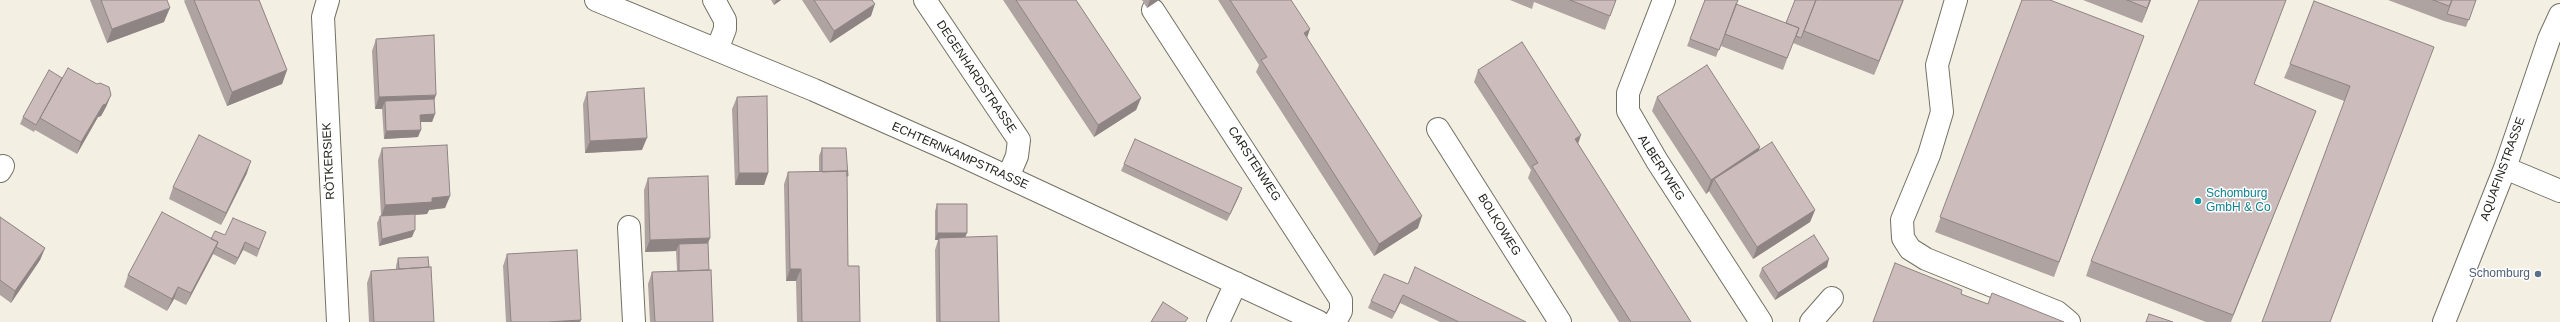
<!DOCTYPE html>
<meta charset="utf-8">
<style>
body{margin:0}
canvas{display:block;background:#f3f0e3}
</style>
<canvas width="2560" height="322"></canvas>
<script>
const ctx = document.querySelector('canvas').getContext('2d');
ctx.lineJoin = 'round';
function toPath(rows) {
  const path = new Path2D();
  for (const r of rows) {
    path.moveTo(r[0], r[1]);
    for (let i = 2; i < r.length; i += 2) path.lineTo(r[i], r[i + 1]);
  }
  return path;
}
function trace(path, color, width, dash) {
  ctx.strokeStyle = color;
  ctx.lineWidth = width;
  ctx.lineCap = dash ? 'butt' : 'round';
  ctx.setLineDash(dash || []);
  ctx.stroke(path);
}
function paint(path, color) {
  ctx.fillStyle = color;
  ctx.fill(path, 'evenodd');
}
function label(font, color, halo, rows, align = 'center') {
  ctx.font = font + ' Arial,sans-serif';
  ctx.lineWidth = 3;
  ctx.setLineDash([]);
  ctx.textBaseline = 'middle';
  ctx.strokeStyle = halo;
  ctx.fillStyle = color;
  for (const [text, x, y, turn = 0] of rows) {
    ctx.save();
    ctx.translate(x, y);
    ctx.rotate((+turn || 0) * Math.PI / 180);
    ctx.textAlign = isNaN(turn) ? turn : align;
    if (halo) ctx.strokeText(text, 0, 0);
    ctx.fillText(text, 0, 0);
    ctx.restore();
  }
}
const minor = toPath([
 [328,0,323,17,338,322],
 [596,0,814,90,954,152,1319,322],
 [714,0,725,20,725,29,717,50],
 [925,0,1019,140,1017,156,1008,177],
 [1664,0,1628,93,1628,111,1657,161,1761,322],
 [1956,0,1937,65,1942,112,1929,155,1902,220,1903,238,1910,249,1926,259,2057,312,2069,322],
 [1153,10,1341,300,1341,311,1335,322],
 [1438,129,1560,322],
 [2505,168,2560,191],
 [0,171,3,166],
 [629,227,634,322],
 [1218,322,1236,283],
 [1811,322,1832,298],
 [2444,322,2505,168,2549,39,2560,15]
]);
const wall = toPath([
 [90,0,167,0,164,22,107,43],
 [185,0,259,0,287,70,282,84,227,106,184,1],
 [771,0,781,0,774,5],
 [802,0,872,0,871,16,830,43],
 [1003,0,1076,0,1141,98,1136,110,1094,137],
 [1142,0,1159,0,1147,8],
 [1218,0,1291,0,1307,38,1418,228,1374,256,1256,72,1259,65],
 [1510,0,1616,0,1605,30,1534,2,1532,9],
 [1705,0,1786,23,1904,0,1874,75,1793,43,1783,70,1721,46,1724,36,1716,57,1687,46],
 [2022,0,2144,36,2054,277,1935,232],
 [2083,0,2151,0,2142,23],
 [2388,0,2476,0,2466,27,2444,21],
 [376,39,434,100,435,114,432,122,420,122,418,137,384,139,382,109,375,109,372,51],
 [2434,47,2344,101,2284,78,2290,64],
 [1478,70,1578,144,1691,322,1619,322,1528,178,1531,170,1474,82],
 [62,78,111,95,106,107,101,116,98,117,77,154,35,130,34,132,20,124,23,117],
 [2255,84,2310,125,2231,322,2206,322,2086,276,2091,261],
 [587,92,642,150,585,153,583,104],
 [737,97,768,173,764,185,735,185,732,109],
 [1657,97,1759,150,1815,210,1810,222,1753,259,1709,191,1706,194,1652,111],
 [382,148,450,196,445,208,429,210,427,214,415,215,412,237,379,246,377,223,380,216,381,216,378,160],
 [822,148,847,178,848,266,860,322,797,322,796,281,786,281,784,184,788,172,819,172,819,156],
 [1124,164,1239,196,1227,221,1121,171],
 [247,173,221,225,169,199,173,187],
 [648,178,710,238,708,243,709,270,713,322,650,322,648,284,652,272,677,271,676,251,645,252,644,190],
 [937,204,966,237,999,322,936,322,935,250,938,240,935,240,935,211],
 [0,217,45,248,40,260,11,303,0,295],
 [266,232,257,257,243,250,235,265,213,254,186,305,174,299,167,311,124,287,128,275,211,239,225,235],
 [507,254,580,322,506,322,503,266],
 [398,258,434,322,369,322,367,283,371,271,396,270,396,266],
 [1827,267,1775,300,1759,276,1762,268],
 [1408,284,1526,322,1440,322,1400,303,1392,319,1368,308,1371,301]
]);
const shadedWall = toPath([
 [776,0,781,0,774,5],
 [1150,0,1159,0,1147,8],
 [1904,0,1874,75,1879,61],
 [2150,0,2151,0,2142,23,2147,8],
 [875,4,871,16,830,43,834,31],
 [170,8,164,22,107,43,112,29],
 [1310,29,1306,41,1304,33],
 [287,70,282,84,227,106,232,92],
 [111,95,106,107,101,116,98,117,77,154,81,142,103,105],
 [436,95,432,107,385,101,382,109,375,109,379,97],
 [1141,98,1136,110,1094,137,1098,125],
 [2316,111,2310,125,2230,322,2233,315],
 [435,114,432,122,417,122,420,115],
 [421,130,418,137,384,139,386,131],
 [1581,135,1577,147,1575,139],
 [647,138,642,150,585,153,590,141],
 [1760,147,1755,162,1714,179,1709,191,1706,194,1711,180],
 [251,161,247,173,221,225,226,213],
 [739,173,768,173,764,185,735,185],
 [1242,188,1239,196,1227,221,1230,214],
 [450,196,445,208,429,210,427,214,381,217,385,205,432,198],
 [1815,210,1810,222,1753,259,1757,247],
 [1422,216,1418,228,1374,256,1379,244],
 [415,230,412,237,379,246,382,239],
 [937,233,967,233,964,240,939,238,938,240,935,240],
 [710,238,705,250,679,244,676,251,645,252,650,240],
 [218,242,213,254,186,305,191,293],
 [245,242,243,250,235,265,238,258],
 [45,248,40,260,11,303,15,291],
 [1829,259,1827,267,1775,300,1778,293],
 [790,269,801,269,796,281,786,281],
 [178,287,174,299,167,311,172,299],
 [1403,295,1400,303,1392,319,1395,312],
 [581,320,580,322,547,322]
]);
const building = toPath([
 [101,0,167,0,170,8,112,29,101,0],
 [194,0,259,0,287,70,232,92,194,0],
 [814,0,872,0,875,4,834,31,814,0],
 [1016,0,1076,0,1141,98,1098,125,1016,0],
 [1230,0,1291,0,1310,29,1304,33,1422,216,1379,244,1261,60,1267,57,1230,0],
 [1570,0,1616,0,1610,16,1570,0],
 [1705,0,1738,0,1719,50,1690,39,1705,0],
 [1795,0,1816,0,1801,38,1796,36,1799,28,1786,23,1795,0],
 [1816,0,1903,0,1879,61,1804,31,1816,0],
 [2022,0,2050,0,2144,36,2059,262,1940,217,2022,0],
 [2127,0,2150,0,2147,8,2127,0],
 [2199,0,2286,0,2254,84,2316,111,2233,315,2091,261,2199,0],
 [2433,0,2452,0,2449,6,2433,0],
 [2452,0,2476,0,2469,20,2447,14,2452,0],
 [2314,1,2434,47,2330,322,2262,322,2350,86,2290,64,2314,1],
 [1736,4,1799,28,1787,58,1725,34,1736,4],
 [434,35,436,95,379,97,376,39,434,35],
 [1522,42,1581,135,1575,139,1691,322,1631,322,1532,166,1538,163,1478,70,1522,42],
 [1707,65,1760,147,1711,180,1657,97,1707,65],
 [68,68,97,84,100,83,109,87,111,95,106,104,103,105,81,142,40,118,68,68],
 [49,70,62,78,40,118,36,125,23,117,49,70],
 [644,88,647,138,590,141,587,92,644,88],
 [767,96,768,173,739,173,737,97,767,96],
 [434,99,435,114,420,115,421,130,386,131,385,101,434,99],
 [199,135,251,161,226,213,173,187,199,135],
 [1135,139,1242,188,1230,214,1124,164,1135,139],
 [1772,142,1815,210,1757,247,1714,179,1772,142],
 [447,145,450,196,432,198,432,202,385,205,382,148,447,145],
 [822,148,846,148,848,176,847,176,847,171,822,172,822,148],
 [847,171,848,266,859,266,860,322,802,322,801,269,790,269,788,172,847,171],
 [708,176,710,238,650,240,648,178,708,176],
 [937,204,967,204,967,233,937,233,937,204],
 [162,212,218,242,191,293,178,287,172,299,128,275,162,212],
 [415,214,415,230,382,239,380,216,415,214],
 [0,217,45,248,15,291,0,280,0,217],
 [233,218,266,232,259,249,245,242,238,258,216,247,218,242,211,239,215,231,225,235,233,218],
 [1814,235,1829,259,1778,293,1762,268,1814,235],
 [997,236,999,322,940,322,939,238,997,236],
 [708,243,709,270,679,271,679,244,708,243],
 [577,250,581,320,547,322,511,322,507,254,577,250],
 [428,257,429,267,399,269,398,258,428,257],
 [1895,263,1962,290,1961,294,1988,304,1992,293,2064,322,1873,322,1895,263],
 [431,267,434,322,374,322,371,271,431,267],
 [1415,267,1526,322,1459,322,1403,295,1395,312,1371,301,1384,274,1408,284,1415,267],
 [711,270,713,322,655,322,652,272,711,270],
 [1163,302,1188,318,1185,322,1151,322,1163,302],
 [2149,314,2173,322,2146,322,2149,314]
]);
const markers = [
 [2198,201,4,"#0f9aa8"],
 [2538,274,4,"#5c6f8a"]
];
const streetNames = [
 ["DEGENHARDSTRASSE",976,77,56],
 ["ECHTERNKAMPSTRASSE",960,156,24],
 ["RÖTKERSIEK",329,161,-93],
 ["CARSTENWEG",1254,164,57],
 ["ALBERTWEG",1661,168,57],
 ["AQUAFINSTRASSE",2503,169,-70],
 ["BOLKOWEG",1499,225,58]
];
const cultureNames = [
 ["Schomburg",2206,194],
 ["GmbH & Co",2206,208]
];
const serviceNames = [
 ["Schomburg",2530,274]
];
trace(minor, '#737064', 24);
trace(minor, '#fff', 22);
paint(wall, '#afa3a2');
paint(shadedWall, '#8f8484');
paint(building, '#ccbdbc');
trace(building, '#8f8484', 1);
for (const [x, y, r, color] of markers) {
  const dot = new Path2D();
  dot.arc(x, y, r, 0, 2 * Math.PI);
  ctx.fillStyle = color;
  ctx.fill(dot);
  trace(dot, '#fff', 1.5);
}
label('12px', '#1e1d18', '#fff', streetNames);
label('12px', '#0d838f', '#fff', cultureNames, 'left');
label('12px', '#4e5e75', '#fff', serviceNames, 'right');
</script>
